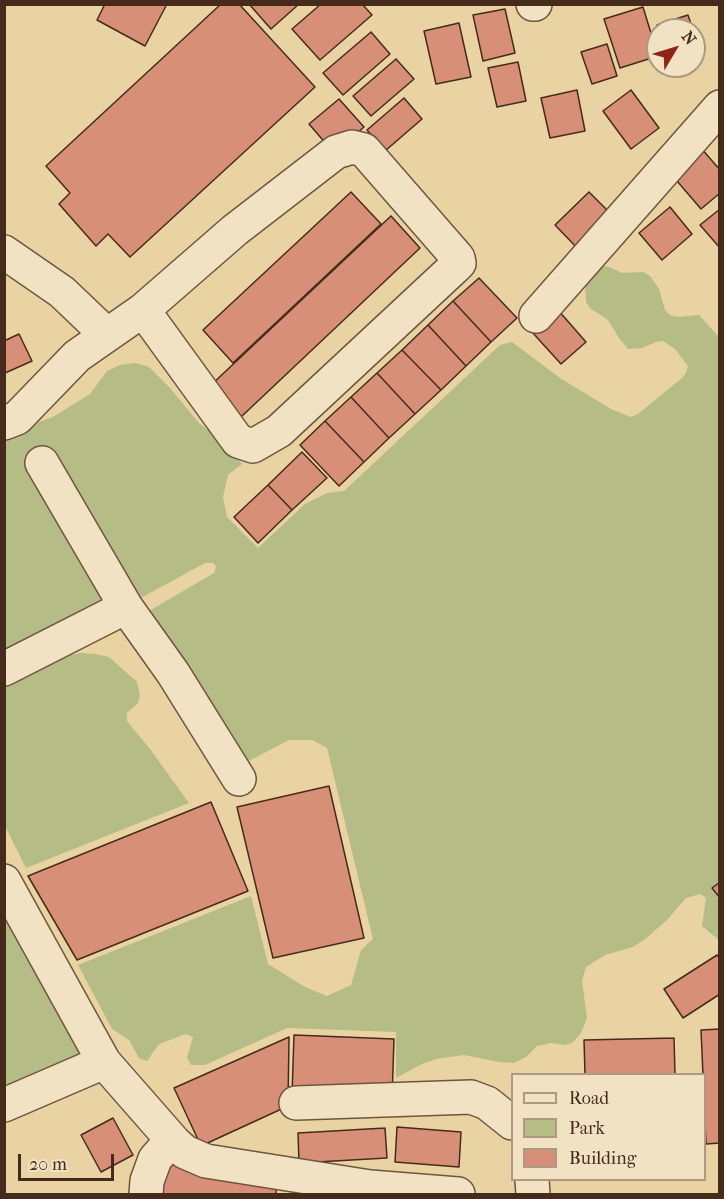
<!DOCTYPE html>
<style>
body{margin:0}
#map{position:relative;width:724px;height:1199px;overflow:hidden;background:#e9d3a3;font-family:"IM FELL French Canon",serif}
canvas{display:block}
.frame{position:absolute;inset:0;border:6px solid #462b1c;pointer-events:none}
.legend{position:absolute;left:511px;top:1073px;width:195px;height:108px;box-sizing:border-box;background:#f1e2c3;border:2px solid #ad9980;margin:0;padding:8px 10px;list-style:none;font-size:18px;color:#462b1c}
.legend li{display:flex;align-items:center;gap:12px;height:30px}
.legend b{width:30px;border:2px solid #ad9980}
.north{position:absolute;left:646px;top:18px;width:60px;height:60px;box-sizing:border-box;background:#f1e2c3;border:2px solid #ad9980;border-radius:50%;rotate:52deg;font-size:16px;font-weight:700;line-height:24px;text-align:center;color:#462b1c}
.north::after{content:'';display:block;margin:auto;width:21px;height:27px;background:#8f2418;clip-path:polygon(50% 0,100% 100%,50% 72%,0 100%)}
.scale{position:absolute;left:18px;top:1154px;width:96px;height:27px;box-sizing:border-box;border:3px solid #462b1c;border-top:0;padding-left:8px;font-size:18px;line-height:21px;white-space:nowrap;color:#462b1c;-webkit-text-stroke:4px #f1e2c3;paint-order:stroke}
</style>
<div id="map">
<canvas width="724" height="1199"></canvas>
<div class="frame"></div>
<ul class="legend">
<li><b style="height:8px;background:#f1e2c3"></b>Road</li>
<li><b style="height:16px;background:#b6bc85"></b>Park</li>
<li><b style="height:16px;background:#d78f78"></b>Building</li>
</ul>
<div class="north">N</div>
<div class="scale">20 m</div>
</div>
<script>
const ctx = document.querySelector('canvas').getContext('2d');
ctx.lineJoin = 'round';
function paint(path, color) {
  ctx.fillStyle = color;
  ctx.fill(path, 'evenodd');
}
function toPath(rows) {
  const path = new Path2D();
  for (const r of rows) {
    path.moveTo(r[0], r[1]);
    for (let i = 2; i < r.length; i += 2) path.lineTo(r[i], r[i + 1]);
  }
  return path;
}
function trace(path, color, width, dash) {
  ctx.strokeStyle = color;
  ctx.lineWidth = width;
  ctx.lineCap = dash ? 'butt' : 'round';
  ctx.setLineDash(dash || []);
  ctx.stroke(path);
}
const green = toPath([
 [601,266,609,267,622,273,644,272,650,276,659,289,665,310,670,315,677,317,699,315,719,337,719,940,702,926,706,898,700,894,686,898,667,920,645,939,633,947,605,955,586,967,582,981,587,1018,581,1033,572,1043,565,1045,551,1043,537,1046,526,1057,514,1063,499,1062,464,1055,436,1059,422,1064,396,1078,396,1032,287,1028,205,1065,191,1065,187,1058,193,1037,186,1034,159,1044,147,1061,139,1058,129,1040,112,1029,78,965,251,896,268,964,305,987,327,996,351,985,361,950,373,939,327,748,312,740,289,740,243,764,149,611,214,573,216,566,213,563,205,563,139,599,112,601,5,660,5,440,39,422,53,417,90,394,107,371,120,365,135,363,149,367,170,388,199,423,222,441,242,464,228,475,223,497,227,517,258,548,305,504,327,493,344,491,500,345,512,342,560,378,611,409,631,417,638,414,682,378,686,373,688,366,675,349,663,341,656,342,642,348,628,349,619,338,608,320,590,308,586,302,585,280],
 [81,653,95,654,109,657,137,682,140,696,138,703,127,713,127,721,150,749,189,803,26,868,5,826,5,685,52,659],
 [4,914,84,1053,4,1090]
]);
const building = toPath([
 [105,4,167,4,145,46,97,20,105,4],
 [221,4,239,4,315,87,130,257,108,234,96,246,59,204,70,193,46,166,221,4],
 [249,4,299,4,271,29,249,4],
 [321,4,362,4,372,15,320,60,292,29,321,4],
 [643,7,658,56,620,68,604,19,643,7],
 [505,9,515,53,483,61,473,15,505,9],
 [688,15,693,30,658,30,657,25,688,15],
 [459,23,471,77,436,84,424,31,459,23],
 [371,32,390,54,343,95,323,73,371,32],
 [694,33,701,53,694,56,694,33],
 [607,44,617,76,592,84,581,52,607,44],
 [396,59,414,79,371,116,353,96,396,59],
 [518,62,526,101,497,107,488,68,518,62],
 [577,90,585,131,550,138,541,98,577,90],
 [631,90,659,128,631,149,603,111,631,90],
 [404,98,422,119,385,151,367,130,404,98],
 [339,99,364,127,334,153,309,124,339,99],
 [701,148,720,170,720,193,701,209,671,174,701,148],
 [351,192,381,224,233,363,203,330,351,192],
 [589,192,614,217,580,251,555,225,589,192],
 [670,207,692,234,662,260,639,233,670,207],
 [720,209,720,248,700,225,720,209],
 [391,216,420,248,241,417,211,385,391,216],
 [479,278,517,318,491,342,453,301,479,278],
 [453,301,491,342,466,366,428,325,453,301],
 [558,310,586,342,561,364,532,332,558,310],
 [428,325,466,366,441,390,402,350,428,325],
 [19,334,32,361,5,373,4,341,19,334],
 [402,350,441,390,415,414,377,373,402,350],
 [377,373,415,414,389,438,351,397,377,373],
 [351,397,389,438,364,462,325,421,351,397],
 [325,421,364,462,339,486,300,445,325,421],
 [302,452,327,478,292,510,268,485,302,452],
 [268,485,292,510,258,543,234,517,268,485],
 [329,786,364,938,273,958,237,807,329,786],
 [211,802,248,891,77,960,28,876,211,802],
 [720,882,720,898,712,888,720,882],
 [717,955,720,959,720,994,683,1018,664,989,717,955],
 [720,1029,720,1143,706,1144,701,1030,720,1029],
 [294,1035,394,1039,392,1098,292,1095,294,1035],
 [289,1037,288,1106,201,1146,174,1088,289,1037],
 [674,1038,675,1074,585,1074,584,1040,674,1038],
 [113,1118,133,1155,101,1172,81,1135,113,1118],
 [397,1127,461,1132,459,1167,395,1162,397,1127],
 [385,1128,387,1158,299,1163,298,1133,385,1128],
 [164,1163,276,1180,276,1194,161,1194,164,1163]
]);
const minor = toPath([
 [533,4,535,4],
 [4,252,62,292,106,334],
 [536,316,720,107],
 [4,423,17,418,77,356,143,310,235,230,336,152,352,147,364,150,458,258,459,263,455,267,279,431,253,446,238,441,143,310],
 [42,463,126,607,173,673,239,779],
 [4,669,126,607],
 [4,881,104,1062,175,1143,185,1152,206,1161,370,1187,458,1194],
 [296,1103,471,1097,487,1103,512,1123],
 [4,1105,104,1062],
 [532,1180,533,1194],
 [146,1194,147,1181,155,1159,162,1151,175,1143]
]);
paint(green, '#b6bc85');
paint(building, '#d78f78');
trace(building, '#462b1c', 1.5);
trace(minor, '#6f553e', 36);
trace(minor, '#f1e2c3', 33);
</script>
